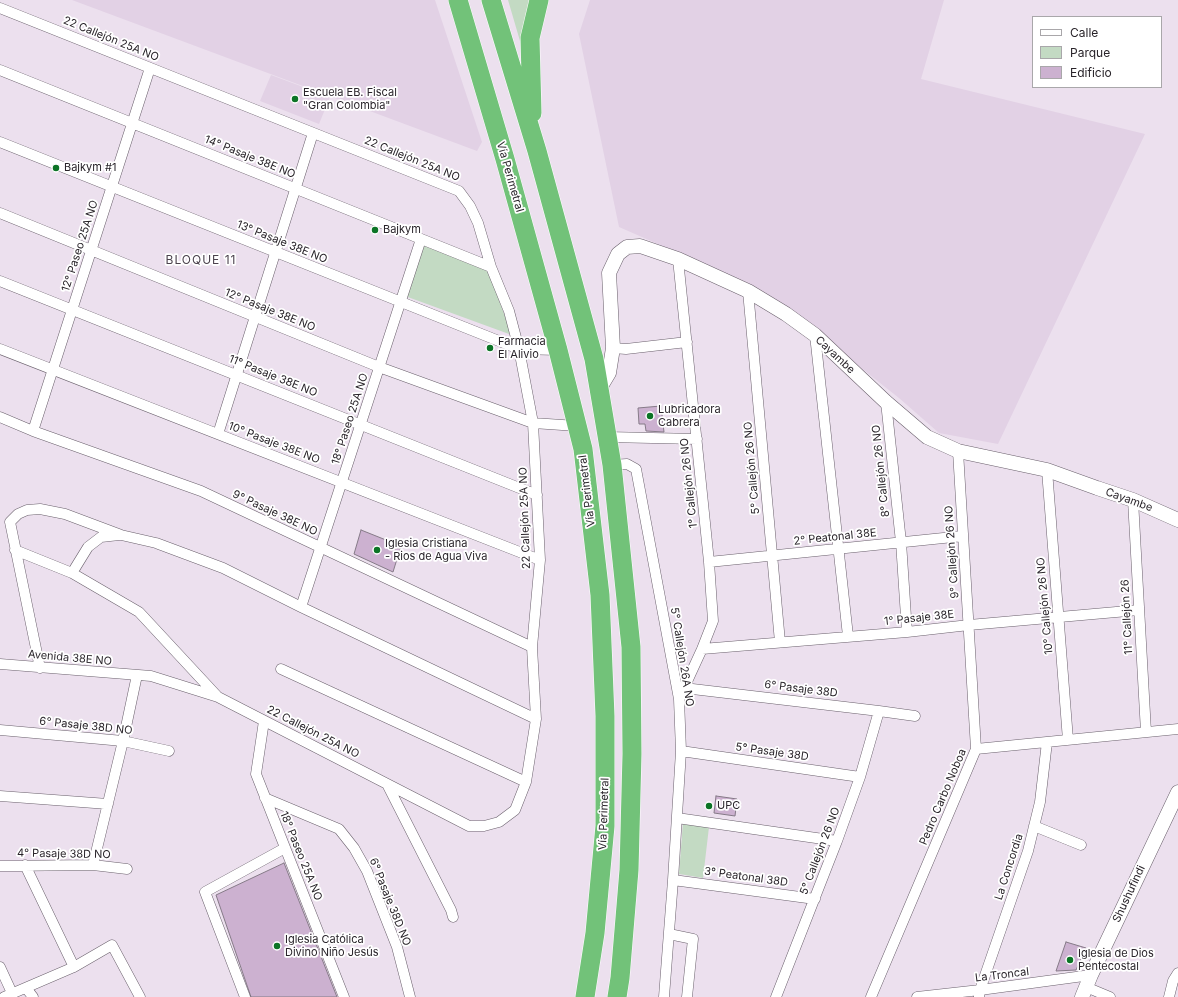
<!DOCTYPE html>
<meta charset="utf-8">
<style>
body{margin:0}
#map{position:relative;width:1178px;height:997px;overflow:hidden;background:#ece0ee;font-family:Inter,sans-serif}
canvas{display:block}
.legend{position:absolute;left:1032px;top:16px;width:130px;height:72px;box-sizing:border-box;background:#fff;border:1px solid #a9a7aa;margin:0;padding:5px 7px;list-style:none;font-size:12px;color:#29242a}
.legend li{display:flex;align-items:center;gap:8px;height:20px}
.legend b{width:20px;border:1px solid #a9a7aa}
</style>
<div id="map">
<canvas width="1178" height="997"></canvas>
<ul class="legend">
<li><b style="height:5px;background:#fff"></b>Calle</li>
<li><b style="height:11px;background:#c3dac3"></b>Parque</li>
<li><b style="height:11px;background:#ccb1d0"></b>Edificio</li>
</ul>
</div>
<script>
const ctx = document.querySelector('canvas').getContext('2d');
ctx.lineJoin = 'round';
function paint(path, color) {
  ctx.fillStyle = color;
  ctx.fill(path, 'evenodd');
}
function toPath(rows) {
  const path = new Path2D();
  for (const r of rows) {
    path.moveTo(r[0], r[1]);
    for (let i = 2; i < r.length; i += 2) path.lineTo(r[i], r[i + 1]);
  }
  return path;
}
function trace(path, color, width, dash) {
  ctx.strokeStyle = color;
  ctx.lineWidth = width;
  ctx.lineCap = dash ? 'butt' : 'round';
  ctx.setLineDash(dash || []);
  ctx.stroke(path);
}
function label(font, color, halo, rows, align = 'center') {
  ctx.font = font + ' Inter,sans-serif';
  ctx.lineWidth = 3.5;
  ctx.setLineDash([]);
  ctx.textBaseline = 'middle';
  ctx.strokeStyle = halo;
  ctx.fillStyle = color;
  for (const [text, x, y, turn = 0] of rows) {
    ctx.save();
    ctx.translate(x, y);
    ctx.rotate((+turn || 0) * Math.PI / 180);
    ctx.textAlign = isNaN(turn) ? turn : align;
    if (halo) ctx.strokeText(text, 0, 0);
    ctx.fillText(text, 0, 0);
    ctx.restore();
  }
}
const built = toPath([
 [72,0,435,0,482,142,477,151],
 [590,0,944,0,921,79,1145,134,998,444,939,433,899,398,856,364,814,327,782,303,747,283,619,227,579,34],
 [271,75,330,97,319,124,260,101]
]);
const green = toPath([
 [508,0,532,0,520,41],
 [422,245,488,270,510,330,509,334,405,296],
 [683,822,709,827,703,878,679,874]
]);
const building = toPath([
 [661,406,664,432,646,431,645,424,639,424,638,408,661,406],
 [361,530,401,546,393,572,354,554,361,530],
 [716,796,737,799,735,816,714,813,716,796],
 [284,863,337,997,251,997,216,895,284,863],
 [1066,942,1086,948,1076,970,1056,971,1066,942]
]);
const street = toPath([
 [0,8,459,191,470,206,478,223,491,267,509,311,519,349,533,423,540,560,532,647,536,719,526,782,515,810,499,822,484,826,469,826,218,697,151,676,0,664],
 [0,70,491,267],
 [0,142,519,349,558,350],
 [0,213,379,367,533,423,577,426],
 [678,259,709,562,713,621,702,649,679,699],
 [0,281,537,495],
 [748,291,780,642],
 [815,335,848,636],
 [613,348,626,349,687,342],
 [0,349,540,560],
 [886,402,901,542,907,632],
 [0,417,33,431,201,491,532,647],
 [33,431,150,68],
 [218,434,313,133],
 [607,437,697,439],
 [612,465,627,464,636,469,679,699,681,751,673,880,664,997],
 [1047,470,1068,740],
 [1133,500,1146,732],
 [15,550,72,573,139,612,217,696],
 [709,562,963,536],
 [72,573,88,547,101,537,119,535],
 [301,607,421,239],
 [702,649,907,632,969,625,1139,610],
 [40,668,10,522,18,514,27,510,40,509,65,514,121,535,156,543,223,568,301,607,536,719],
 [281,669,526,782],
 [684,688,879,711,915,716],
 [264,721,256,774,344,997],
 [0,730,123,741,169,751],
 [976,749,1178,729],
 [681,751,860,777],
 [387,784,451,910,453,917],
 [0,796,108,804],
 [265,798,339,829,354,848,367,871,397,947,410,997],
 [677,818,837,841],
 [1034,826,1081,845],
 [25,865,74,967],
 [93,865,123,741,137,675],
 [0,866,93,865,127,869],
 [673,880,815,899],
 [669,934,693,939,687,997],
 [0,967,12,993],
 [1086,987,1110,997],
 [26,988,33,997],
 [4,997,74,967,112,945,140,997],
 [245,997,205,892,285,848],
 [776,997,837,841,860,777,879,711],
 [871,997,976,749,958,451],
 [917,997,980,990,1091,975],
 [979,997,980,990,1028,851,1040,802,1047,742],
 [1169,997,1173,981,1178,973]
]);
const secondary = toPath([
 [599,388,603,383,609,373,613,348,609,273,618,254,627,247,640,246,678,259,748,291,786,314,815,335,886,402,927,437,958,451,1047,470,1097,488,1133,500,1178,520],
 [1082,997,1091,975,1178,792]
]);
const highway = toPath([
 [458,0,505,159,558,350,583,449,600,595,605,716,605,826,595,933,585,997],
 [491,0,537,151,594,359,612,465,631,647,632,754,629,870,620,978,617,997],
 [532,113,530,38,539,0]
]);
const markers = [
 [295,99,4,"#0c7426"],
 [56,168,4,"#0c7426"],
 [375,230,4,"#0c7426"],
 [490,348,4,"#0c7426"],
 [650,416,4,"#0c7426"],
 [377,550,4,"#0c7426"],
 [709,806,4,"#0c7426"],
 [277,946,4,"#0c7426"],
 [1070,960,4,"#0c7426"]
];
const streetNames = [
 ["22 Callejón 25A NO",111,39,22],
 ["14° Pasaje 38E NO",250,157,22],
 ["22 Callejón 25A NO",412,159,22],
 ["Vía Perimetral",510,177,74],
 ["13° Pasaje 38E NO",282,242,22],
 ["12° Paseo 25A NO",80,246,-72],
 ["12° Pasaje 38E NO",270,310,22],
 ["Cayambe",835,355,43],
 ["11° Pasaje 38E NO",273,376,22],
 ["18° Paseo 25A NO",350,419,-72],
 ["10° Pasaje 38E NO",274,443,21],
 ["5° Callejón 26 NO",752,468,-95],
 ["8° Callejón 26 NO",881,471,-96],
 ["1° Callejón 26 NO",689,483,-96],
 ["Vía Perimetral",587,491,-97],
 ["Cayambe",1129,500,20],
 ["9° Pasaje 38E NO",275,513,25],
 ["22 Callejón 25A NO",525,518,-92],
 ["2° Peatonal 38E",835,537,-6],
 ["9° Callejón 26 NO",952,552,-94],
 ["10° Callejón 26 NO",1045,606,-95],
 ["11° Callejón 26",1127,617,-93],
 ["1° Pasaje 38E",919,618,-6],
 ["5° Callejón 26A NO",682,657,81],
 ["Avenida 38E NO",70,658,5],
 ["6° Pasaje 38D",801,689,7],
 ["6° Pasaje 38D NO",86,726,6],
 ["22 Callejón 25A NO",313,732,27],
 ["5° Pasaje 38D",772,752,8],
 ["Pedro Carbo Noboa",943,797,-67],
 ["Vía Perimetral",604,814,-88],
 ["5° Callejón 26 NO",820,851,-69],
 ["4° Pasaje 38D NO",64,854,1],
 ["18° Paseo 25A NO",301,856,68],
 ["La Concordia",1009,867,-72],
 ["3° Peatonal 38D",746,877,8],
 ["Shushufindi",1129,894,-65],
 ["6° Pasaje 38D NO",390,902,68],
 ["La Troncal",1002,975,-7]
];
const poiNames = [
 ["Escuela EB. Fiscal",303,93],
 ["\"Gran Colombia\"",303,106],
 ["Bajkym #1",64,168],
 ["Bajkym",383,230],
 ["Farmacia",498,342],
 ["El Alivio",498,355],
 ["Lubricadora",658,410],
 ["Cabrera",658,423],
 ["Iglesia Cristiana",385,544],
 ["- Rios de Agua Viva",385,557],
 ["UPC",717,806],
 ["Iglesia Católica",285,940],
 ["Divino Niño Jesús",285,953],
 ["Iglesia de Dios",1078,954],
 ["Pentecostal",1078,967]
];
const neighbourhoodNames = [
 ["BLOQUE 11",201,260]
];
paint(built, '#e2d1e5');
paint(green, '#c3dac3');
paint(building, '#ccb1d0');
trace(building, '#857a87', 1);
trace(street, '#6a606c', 11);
trace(secondary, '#6a606c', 15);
trace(highway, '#fff', 20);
trace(street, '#fff', 10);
trace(secondary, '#fff', 14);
trace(highway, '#72c279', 19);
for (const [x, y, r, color] of markers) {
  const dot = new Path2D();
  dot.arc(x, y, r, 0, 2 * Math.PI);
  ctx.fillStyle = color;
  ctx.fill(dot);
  trace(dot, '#fff', 1.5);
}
label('11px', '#29242a', '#fff', streetNames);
label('11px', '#29242a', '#fff', poiNames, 'left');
ctx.letterSpacing = '1px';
label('12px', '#4b424d', '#fff', neighbourhoodNames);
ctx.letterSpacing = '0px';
</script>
